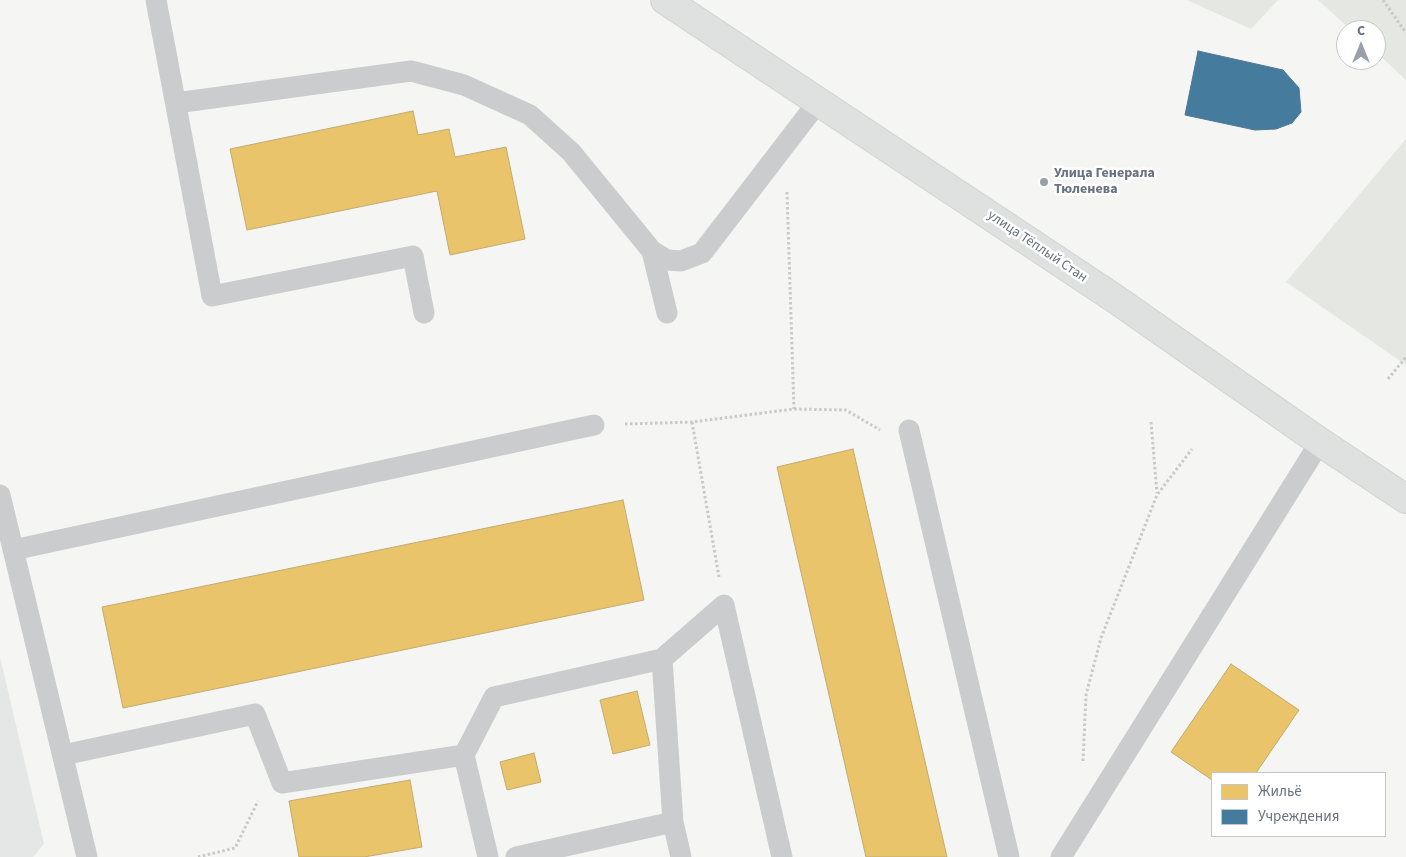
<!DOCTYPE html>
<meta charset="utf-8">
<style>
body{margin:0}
#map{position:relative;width:1406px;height:857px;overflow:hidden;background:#f5f5f4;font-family:"Source Sans 3",sans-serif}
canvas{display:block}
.legend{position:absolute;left:1211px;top:772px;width:175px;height:65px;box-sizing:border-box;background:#fff;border:1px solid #c3c7cd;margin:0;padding:6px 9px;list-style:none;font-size:15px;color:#687281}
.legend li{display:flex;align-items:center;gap:10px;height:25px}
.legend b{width:25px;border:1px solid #c3c7cd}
.north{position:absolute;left:1336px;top:20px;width:50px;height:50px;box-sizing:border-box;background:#fff;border:1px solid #c3c7cd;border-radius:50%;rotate:0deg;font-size:14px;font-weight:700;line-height:20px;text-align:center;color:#687281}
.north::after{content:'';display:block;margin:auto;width:18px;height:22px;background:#99a0a9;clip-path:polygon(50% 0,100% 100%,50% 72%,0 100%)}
</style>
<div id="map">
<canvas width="1406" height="857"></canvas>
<ul class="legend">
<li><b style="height:14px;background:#e9c46a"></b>Жильё</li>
<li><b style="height:14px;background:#457b9d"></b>Учреждения</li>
</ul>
<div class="north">С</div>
</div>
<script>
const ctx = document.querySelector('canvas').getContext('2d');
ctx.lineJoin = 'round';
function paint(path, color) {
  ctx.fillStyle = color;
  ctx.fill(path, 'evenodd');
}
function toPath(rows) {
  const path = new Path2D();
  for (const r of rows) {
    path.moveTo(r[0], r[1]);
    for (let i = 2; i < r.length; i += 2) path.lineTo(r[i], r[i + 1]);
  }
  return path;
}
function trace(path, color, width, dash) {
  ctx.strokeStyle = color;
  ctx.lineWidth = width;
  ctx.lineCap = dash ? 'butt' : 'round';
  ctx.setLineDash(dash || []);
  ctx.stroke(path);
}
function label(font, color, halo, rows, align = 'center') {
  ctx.font = font + ' "Source Sans 3",sans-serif';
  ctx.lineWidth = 5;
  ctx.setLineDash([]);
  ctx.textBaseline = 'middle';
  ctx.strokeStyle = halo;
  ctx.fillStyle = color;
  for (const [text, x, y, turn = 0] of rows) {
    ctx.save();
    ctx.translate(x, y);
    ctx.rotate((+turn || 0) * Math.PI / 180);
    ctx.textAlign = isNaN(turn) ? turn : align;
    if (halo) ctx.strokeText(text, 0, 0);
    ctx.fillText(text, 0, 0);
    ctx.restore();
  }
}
const built = toPath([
 [0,657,44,844,33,857,0,857]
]);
const green = toPath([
 [1187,0,1278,0,1251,29],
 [1318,0,1406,0,1406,80,1376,52,1376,30,1351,30],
 [1406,139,1406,365,1286,282]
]);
const homes = toPath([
 [413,111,418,135,449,129,455,157,506,147,525,239,450,255,437,191,247,230,230,149,413,111],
 [853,449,947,857,866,857,777,467,853,449],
 [623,500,644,600,123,708,102,607,623,500],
 [1231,664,1299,710,1256,773,1212,773,1212,780,1171,752,1231,664],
 [637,691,650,745,613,754,600,700,637,691],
 [534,753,541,782,507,790,500,762,534,753],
 [410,780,422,847,364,857,299,857,289,801,410,780]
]);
const public = toPath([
 [1198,51,1283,70,1299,88,1301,112,1292,123,1276,129,1255,130,1185,115,1198,51]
]);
const path = toPath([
 [1383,0,1406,33],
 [787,192,794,409],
 [1388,379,1406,357],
 [692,422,719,577],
 [1151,422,1157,493],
 [625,424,692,422,794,409,846,410,880,430],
 [1083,761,1086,695,1101,638,1157,495,1192,449],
 [198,857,235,848,258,801]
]);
const lane = toPath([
 [156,0,212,296,413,256,424,313],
 [176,103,411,71,464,85,530,115,571,152,652,251,667,313],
 [652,251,667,260,681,261,702,253,818,102],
 [909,430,1009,857],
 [0,495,87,857],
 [13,550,594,425],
 [662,659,673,822],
 [63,755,255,714,282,783,464,755,488,857],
 [464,755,494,697,662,659,724,605,782,857],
 [516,857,673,822,681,857],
 [1061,857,1320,442]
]);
const secondary = toPath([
 [665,0,1114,298,1320,442,1406,499]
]);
const markers = [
 [1044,182,5,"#99a0a9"]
];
const poiNames = [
 ["Улица Генерала",1054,174],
 ["Тюленева",1054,190]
];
const streetNames = [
 ["улица Тёплый Стан",1037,247,34]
];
paint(built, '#e5e6e6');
paint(green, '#e4e7e2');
paint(homes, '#e9c46a');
trace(homes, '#c2ab71', 1);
paint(public, '#457b9d');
trace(public, '#507895', 1);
trace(secondary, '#d1d1d2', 30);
trace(path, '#c8c9ca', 3, [2.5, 2.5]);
trace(lane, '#cbcccd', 21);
trace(secondary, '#dfe0e0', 28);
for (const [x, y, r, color] of markers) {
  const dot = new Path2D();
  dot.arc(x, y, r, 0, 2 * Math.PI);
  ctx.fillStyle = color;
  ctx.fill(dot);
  trace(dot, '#fff', 2);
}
label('bold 14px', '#687281', '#fff', poiNames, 'left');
label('14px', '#687281', '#fff', streetNames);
</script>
